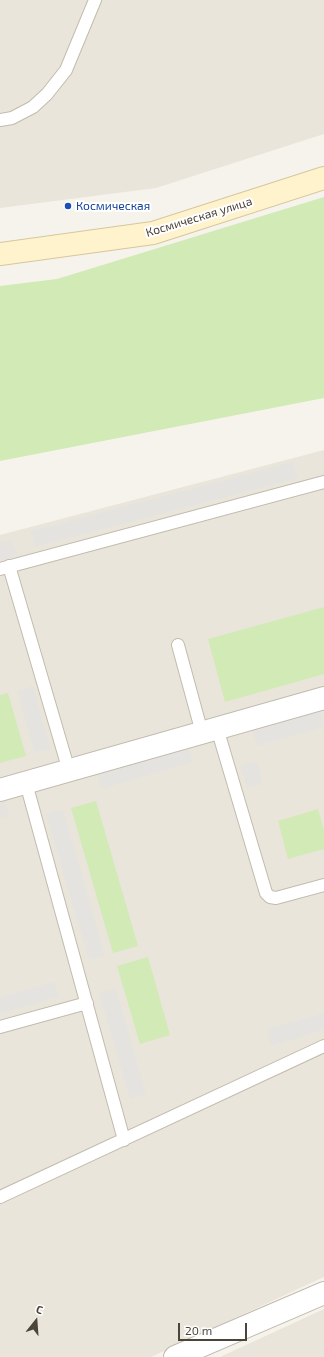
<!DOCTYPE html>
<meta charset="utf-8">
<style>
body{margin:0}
#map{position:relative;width:324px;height:1357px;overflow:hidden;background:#f6f3ec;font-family:"Exo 2",sans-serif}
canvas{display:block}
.north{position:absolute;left:16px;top:1301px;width:40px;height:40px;-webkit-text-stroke:3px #fff;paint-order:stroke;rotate:17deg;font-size:11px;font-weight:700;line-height:16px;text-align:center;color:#4b4439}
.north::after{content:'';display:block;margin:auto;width:14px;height:18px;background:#4b4439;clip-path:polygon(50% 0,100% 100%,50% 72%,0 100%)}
.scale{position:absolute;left:178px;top:1323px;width:69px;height:18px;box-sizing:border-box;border:2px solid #4b4439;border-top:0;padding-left:5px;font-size:12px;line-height:14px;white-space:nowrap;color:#4b4439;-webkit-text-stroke:3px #fff;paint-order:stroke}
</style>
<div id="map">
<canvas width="324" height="1357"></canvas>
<div class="north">С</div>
<div class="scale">20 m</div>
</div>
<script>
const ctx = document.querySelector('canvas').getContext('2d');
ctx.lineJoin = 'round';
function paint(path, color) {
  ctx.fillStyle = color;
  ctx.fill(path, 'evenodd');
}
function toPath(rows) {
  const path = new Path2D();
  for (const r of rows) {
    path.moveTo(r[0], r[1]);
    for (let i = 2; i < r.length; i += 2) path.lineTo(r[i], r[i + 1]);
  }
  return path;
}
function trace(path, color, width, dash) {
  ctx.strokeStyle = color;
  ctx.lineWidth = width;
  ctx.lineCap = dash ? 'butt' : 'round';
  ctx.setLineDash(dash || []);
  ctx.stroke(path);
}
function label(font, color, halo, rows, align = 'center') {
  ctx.font = font + ' "Exo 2",sans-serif';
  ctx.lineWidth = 4;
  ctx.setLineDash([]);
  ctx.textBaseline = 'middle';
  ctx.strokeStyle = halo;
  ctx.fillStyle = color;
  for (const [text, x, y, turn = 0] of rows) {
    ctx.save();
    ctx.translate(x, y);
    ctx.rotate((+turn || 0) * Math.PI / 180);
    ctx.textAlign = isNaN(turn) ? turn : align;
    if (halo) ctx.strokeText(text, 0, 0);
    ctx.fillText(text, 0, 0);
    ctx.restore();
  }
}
const residential = toPath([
 [0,0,324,0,324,134,156,188,0,208],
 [324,450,324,1277,151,1357,0,1357,0,535],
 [324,1309,324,1357,220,1357]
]);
const green = toPath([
 [324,197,324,398,0,461,0,286,57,279],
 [324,607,324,674,225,702,208,639],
 [8,693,26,756,0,763,0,695],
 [96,801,138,946,113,953,71,808],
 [318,809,324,830,324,849,288,859,278,821],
 [148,957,170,1035,140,1044,117,966]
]);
const parking = toPath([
 [293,462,298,478,35,547,31,531],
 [12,540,17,556,0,561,0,543],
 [33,686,51,749,35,753,17,691],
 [319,707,324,727,257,746,251,726],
 [187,743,193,762,102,789,96,769],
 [257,761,263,784,247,788,240,766],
 [3,796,9,816,0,818,0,797],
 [63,809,105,956,89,960,46,814],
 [54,982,59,997,0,1014,0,997],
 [116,989,146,1094,130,1099,99,993],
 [324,1013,324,1030,271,1046,267,1029]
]);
const lane = toPath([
 [0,120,12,118,33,107,47,94,66,70,95,0],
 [9,566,69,771],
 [0,569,324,482],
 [178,645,202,733],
 [217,728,266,893,270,897,276,898,324,885],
 [26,783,124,1140],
 [0,1027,87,1003],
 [0,1197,324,1046]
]);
const street = toPath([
 [0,790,324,698],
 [175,1357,324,1293]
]);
const secondary = toPath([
 [0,254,153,233,324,178]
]);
const markers = [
 [68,206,4,"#1a4fb4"]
];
const transitNames = [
 ["Космическая",76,206]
];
const streetNames = [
 ["Космическая улица",199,217,-17]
];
paint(residential, '#eae5da');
paint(green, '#d2eab5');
paint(parking, '#e5e3e0');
trace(lane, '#c2bbae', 14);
trace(street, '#c2bbae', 24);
trace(secondary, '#d6c79b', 24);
trace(lane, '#fff', 12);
trace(street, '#fff', 22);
trace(secondary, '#fff3cd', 22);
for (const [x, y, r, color] of markers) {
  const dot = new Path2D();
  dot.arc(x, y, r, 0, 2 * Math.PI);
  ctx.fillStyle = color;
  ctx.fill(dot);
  trace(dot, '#fff', 1.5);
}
label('12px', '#164399', '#fff', transitNames, 'left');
label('12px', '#4b4439', '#fff', streetNames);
</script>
